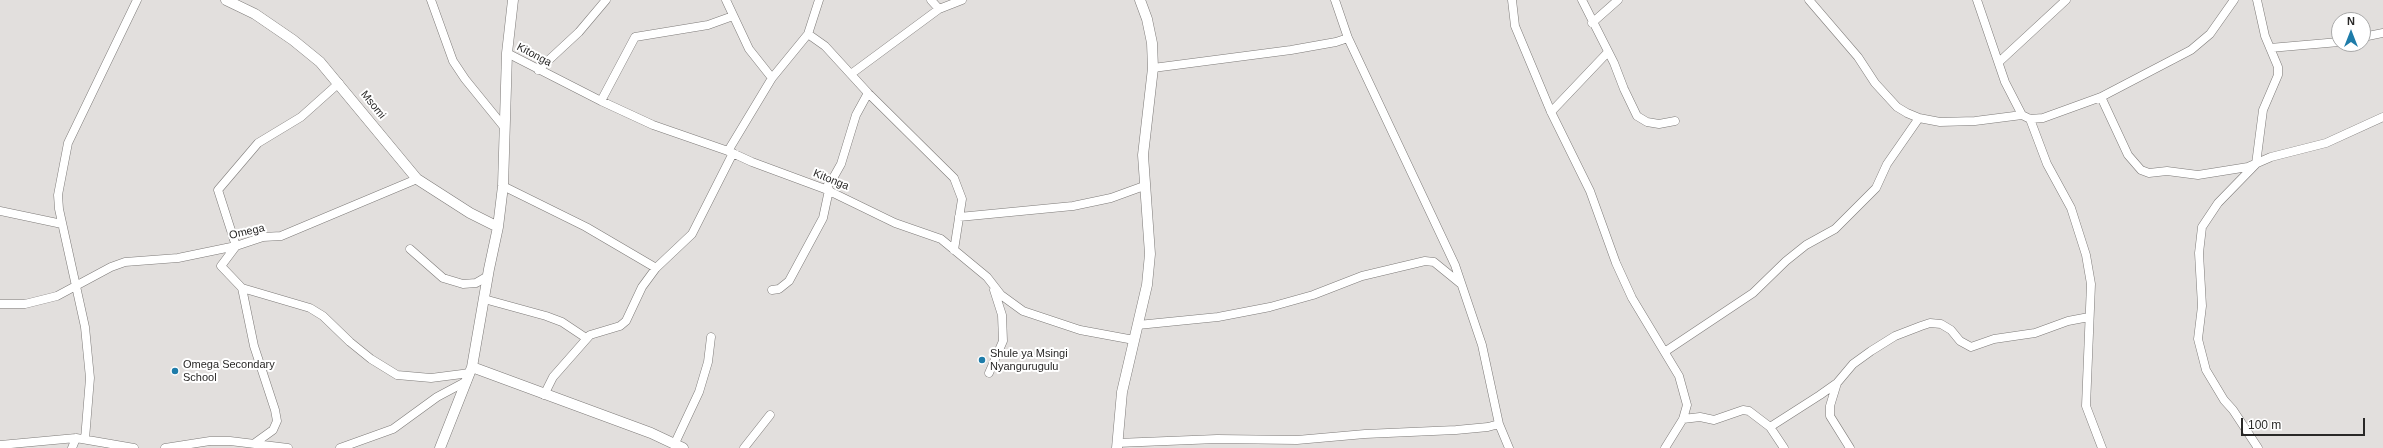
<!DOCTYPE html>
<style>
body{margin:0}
#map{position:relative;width:2383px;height:448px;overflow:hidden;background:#e2dfdd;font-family:Helvetica,sans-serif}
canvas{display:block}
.north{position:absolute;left:2331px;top:12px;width:40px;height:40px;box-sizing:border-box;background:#fff;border:1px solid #a9a9a9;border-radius:50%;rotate:0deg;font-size:11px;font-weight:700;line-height:16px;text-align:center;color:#292827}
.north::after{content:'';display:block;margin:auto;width:14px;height:18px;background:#1e7ca9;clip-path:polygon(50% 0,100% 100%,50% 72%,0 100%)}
.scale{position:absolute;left:2241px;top:418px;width:124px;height:18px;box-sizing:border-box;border:2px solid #292827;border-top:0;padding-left:5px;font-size:12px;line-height:14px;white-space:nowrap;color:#292827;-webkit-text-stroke:3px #fff;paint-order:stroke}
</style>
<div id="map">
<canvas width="2383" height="448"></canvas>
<div class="north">N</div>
<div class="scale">100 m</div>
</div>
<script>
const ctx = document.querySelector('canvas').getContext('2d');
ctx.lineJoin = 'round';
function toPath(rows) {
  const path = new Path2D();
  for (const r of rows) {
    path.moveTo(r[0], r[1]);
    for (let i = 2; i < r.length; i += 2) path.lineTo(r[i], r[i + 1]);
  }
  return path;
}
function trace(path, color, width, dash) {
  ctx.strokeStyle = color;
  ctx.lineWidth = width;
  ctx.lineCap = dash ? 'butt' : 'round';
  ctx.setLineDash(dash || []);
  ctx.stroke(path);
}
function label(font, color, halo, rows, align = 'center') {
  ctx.font = font + ' Helvetica,sans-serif';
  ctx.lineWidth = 4;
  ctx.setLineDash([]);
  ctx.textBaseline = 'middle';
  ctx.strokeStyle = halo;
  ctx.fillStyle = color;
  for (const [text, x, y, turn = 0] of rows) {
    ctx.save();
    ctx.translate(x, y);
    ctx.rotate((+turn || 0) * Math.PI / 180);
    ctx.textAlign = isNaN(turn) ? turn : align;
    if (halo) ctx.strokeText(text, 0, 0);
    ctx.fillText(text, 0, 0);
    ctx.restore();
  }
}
const minor = toPath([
 [431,0,453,61,465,79,504,127],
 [726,0,749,49,772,78],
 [931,0,939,9],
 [1335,0,1348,38,1455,265,1482,345,1499,424,1509,448],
 [1512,0,1515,26,1551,112,1590,191,1616,263,1632,298,1679,376,1687,405,1683,419,1665,448],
 [1582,0,1614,63,1624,89,1637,116,1647,122,1659,124,1675,121],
 [1809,0,1858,57,1875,83,1897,107,1907,113,1919,118,1940,122,1975,121,2022,115],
 [1977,0,2005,82,2022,115,2030,119,2043,118,2101,97,2191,50,2210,34,2234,0],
 [2257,0,2265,36,2278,67,2278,75,2263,110,2256,164,2218,203,2202,227,2199,253,2202,306,2198,339,2206,370,2224,400,2233,410,2258,448],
 [1592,23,1618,0],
 [808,34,825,46,868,93,954,178,962,199,954,250],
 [2363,37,2383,33],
 [2270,48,2339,42],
 [507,53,601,101,653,125,728,151,752,162,825,189,895,223,941,239,987,277,1001,295,1023,311,1080,330,1134,340],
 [1999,62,2066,0],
 [1153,68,1291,50,1336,42,1348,38],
 [538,70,579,32,606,0],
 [851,74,939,9,962,0],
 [2101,97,2128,155,2141,170,2149,173,2167,171,2198,175,2248,167,2271,157,2326,143,2383,117],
 [601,101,635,37,708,25,733,16],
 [1551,112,1608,52],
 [2030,119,2047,164,2071,208,2086,255,2091,284,2086,406,2102,448],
 [728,151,772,78,808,34,819,0],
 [503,186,586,227,656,268],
 [825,189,832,180,841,164,856,115,868,93],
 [0,211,62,224],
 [959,217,1073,206,1111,198,1144,186],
 [410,249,443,278,463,284,476,283,488,276],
 [242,288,310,308,323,316,350,342,371,359,397,375,431,378,470,373],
 [772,290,779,289,789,281,823,218,829,190],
 [484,299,546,316,562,322,586,338],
 [0,304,25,304,57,296,111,267,125,262,178,258,236,246,263,237,281,236,417,179],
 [1138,325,1218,317,1270,307,1313,295,1362,276,1425,261,1434,262,1461,284],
 [1666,351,1753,293,1786,261,1806,245,1835,229,1876,188,1887,164,1919,118],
 [989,373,1003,341,1002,315,994,290],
 [1837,383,1830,406,1830,416,1850,448],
 [544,395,553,377,590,335,620,326,626,321,642,287,656,268,692,234,733,153],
 [1683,419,1700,417,1714,420,1743,410,1749,411,1770,427,1784,448],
 [1770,427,1820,395,1837,383,1853,364,1871,351,1895,336,1921,326,1930,323,1941,324,1951,330,1960,341,1971,347,1994,339,2035,333,2068,321,2089,317],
 [85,439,90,378,85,327,59,209,58,195,68,143,137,0],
 [255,443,273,430,277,421,275,410,254,346,242,288,221,266,236,246,218,190,258,143,301,117,339,83],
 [675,443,699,392,708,362,711,337],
 [1117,443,1217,439,1297,440,1365,434,1456,430,1488,427,1499,424],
 [0,445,76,438,134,448],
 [72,448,76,438],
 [165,448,210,441,230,441,288,448],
 [340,448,393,429,437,397,467,381],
 [744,448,770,415]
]);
const tertiary = toPath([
 [226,0,255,14,293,40,320,62,417,179,470,213,498,227],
 [472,367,651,433,683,448],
 [440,448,472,367,489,269,498,227,503,186,507,53,513,0],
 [1117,448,1122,392,1147,285,1150,254,1143,155,1153,68,1152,43,1147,19,1140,0]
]);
const markers = [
 [982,360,4,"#1e7ca9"],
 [175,371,4,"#1e7ca9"]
];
const streetNames = [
 ["Kitonga",534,55,28],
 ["Msomi",373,105,51],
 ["Kitonga",831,180,22],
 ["Omega",247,232,-13]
];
const poiNames = [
 ["Shule ya Msingi",990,354],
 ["Nyangurugulu",990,367],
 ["Omega Secondary",183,365],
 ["School",183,378]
];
trace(minor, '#7d7a78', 9);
trace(tertiary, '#7d7a78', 11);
trace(minor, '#fff', 8);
trace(tertiary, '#fff', 10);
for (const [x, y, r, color] of markers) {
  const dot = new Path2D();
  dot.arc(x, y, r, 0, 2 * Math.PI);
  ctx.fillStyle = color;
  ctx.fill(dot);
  trace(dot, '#fff', 1.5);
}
label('11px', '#292827', '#fff', streetNames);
label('11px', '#292827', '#fff', poiNames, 'left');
</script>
